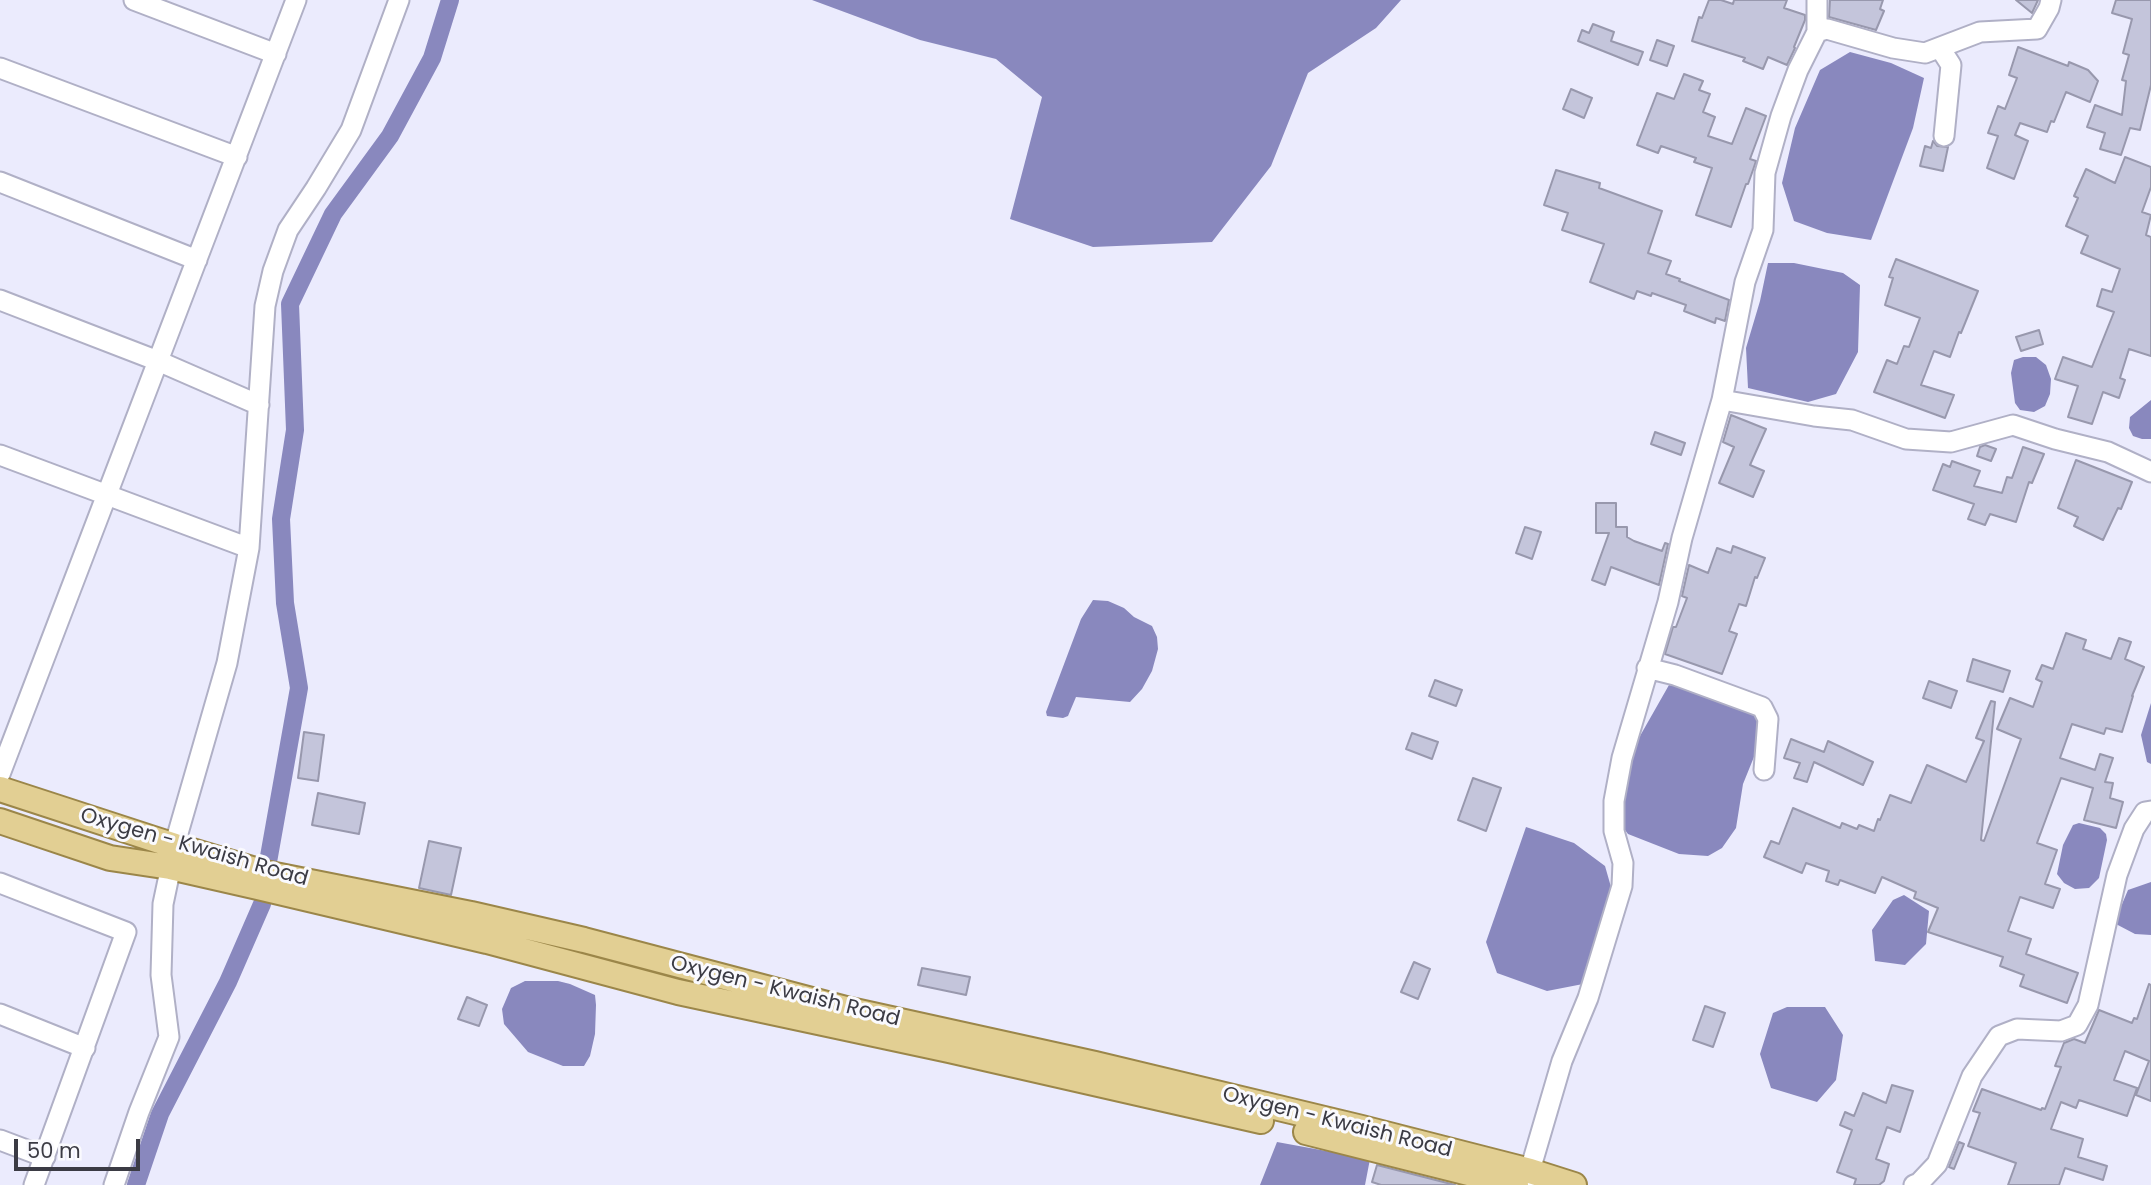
<!DOCTYPE html>
<style>
body{margin:0}
#map{position:relative;width:2151px;height:1185px;overflow:hidden;background:#ebebfd;font-family:Poppins,sans-serif}
canvas{display:block}
.scale{position:absolute;left:14px;top:1139px;width:126px;height:32px;box-sizing:border-box;border:4px solid #3b3b44;border-top:0;padding-left:9px;font-size:21px;line-height:24px;white-space:nowrap;color:#3b3b44;-webkit-text-stroke:5px #fafafe;paint-order:stroke}
</style>
<div id="map">
<canvas width="2151" height="1185"></canvas>
<div class="scale">50 m</div>
</div>
<script>
const ctx = document.querySelector('canvas').getContext('2d');
ctx.lineJoin = 'round';
function paint(path, color) {
  ctx.fillStyle = color;
  ctx.fill(path, 'evenodd');
}
function toPath(rows) {
  const path = new Path2D();
  for (const r of rows) {
    path.moveTo(r[0], r[1]);
    for (let i = 2; i < r.length; i += 2) path.lineTo(r[i], r[i + 1]);
  }
  return path;
}
function trace(path, color, width, dash) {
  ctx.strokeStyle = color;
  ctx.lineWidth = width;
  ctx.lineCap = dash ? 'butt' : 'round';
  ctx.setLineDash(dash || []);
  ctx.stroke(path);
}
function label(font, color, halo, rows, align = 'center') {
  ctx.font = font + ' Poppins,sans-serif';
  ctx.lineWidth = 6;
  ctx.setLineDash([]);
  ctx.textBaseline = 'middle';
  ctx.strokeStyle = halo;
  ctx.fillStyle = color;
  for (const [text, x, y, turn = 0] of rows) {
    ctx.save();
    ctx.translate(x, y);
    ctx.rotate((+turn || 0) * Math.PI / 180);
    ctx.textAlign = isNaN(turn) ? turn : align;
    if (halo) ctx.strokeText(text, 0, 0);
    ctx.fillText(text, 0, 0);
    ctx.restore();
  }
}
const water = toPath([
 [812,0,1401,0,1376,28,1308,73,1271,166,1212,242,1093,247,1010,219,1042,97,996,59,920,40],
 [1850,52,1891,63,1924,78,1913,128,1871,240,1827,233,1794,221,1782,183,1795,128,1820,70],
 [1768,263,1794,263,1843,273,1860,285,1858,352,1836,394,1808,402,1748,388,1746,348,1760,301],
 [2023,357,2036,357,2046,365,2051,379,2050,394,2045,406,2034,412,2020,410,2015,403,2011,373,2014,360],
 [2151,400,2151,439,2142,439,2133,436,2129,428,2130,417],
 [1093,600,1108,601,1124,608,1134,617,1152,626,1157,637,1158,649,1152,671,1142,689,1130,702,1076,697,1068,716,1063,718,1047,716,1046,712,1081,619],
 [1669,685,1711,693,1759,715,1758,747,1743,784,1736,828,1722,848,1708,856,1679,854,1628,834,1618,821,1622,782,1636,743],
 [2151,703,2151,764,2147,762,2141,735],
 [2079,823,2100,828,2106,834,2107,840,2099,878,2089,888,2075,889,2064,883,2057,874,2063,845,2073,825],
 [1526,827,1574,843,1605,866,1613,894,1583,984,1547,991,1497,973,1486,942],
 [2151,882,2151,935,2135,934,2114,923,2128,890],
 [1904,895,1929,911,1926,944,1905,965,1875,961,1872,930,1893,900],
 [525,981,558,981,570,984,595,995,596,1005,595,1034,590,1056,584,1066,563,1066,528,1052,504,1024,502,1009,511,988],
 [1787,1007,1825,1007,1843,1035,1836,1080,1817,1102,1771,1088,1760,1054,1773,1013],
 [1277,1142,1370,1159,1365,1185,1260,1185]
]);
const canal = toPath([
 [268,862,299,688,285,603,281,519,295,430,290,304,333,214,390,136,432,58,450,0],
 [136,1185,160,1114,228,982,262,904]
]);
const building = toPath([
 [1709,0,1721,0,1733,4,1734,0,1787,0,1784,8,1805,15,1805,20,1794,47,1795,48,1787,65,1768,57,1763,69,1743,61,1745,58,1692,41,1699,17,1702,18,1709,0],
 [1830,0,1883,0,1880,9,1884,11,1876,30,1829,17,1830,0],
 [2016,0,2038,0,2032,13,2016,0],
 [2116,0,2151,0,2151,85,2140,130,2130,128,2121,155,2100,149,2105,133,2087,127,2095,105,2122,115,2126,81,2122,80,2129,55,2123,53,2132,19,2112,13,2116,0],
 [1593,24,1614,32,1611,41,1643,52,1638,65,1578,41,1582,30,1589,33,1593,24],
 [1657,40,1674,46,1667,66,1650,60,1657,40],
 [2018,47,2068,66,2069,62,2088,70,2098,81,2090,102,2066,92,2054,122,2051,121,2047,132,2020,123,2015,135,2028,141,2014,179,1987,168,1998,136,1988,133,1998,106,2005,109,2017,78,2009,75,2018,47],
 [1684,74,1703,81,1699,90,1710,94,1703,112,1715,117,1708,136,1732,144,1746,108,1766,116,1750,159,1756,161,1753,170,1748,184,1746,184,1731,227,1696,215,1712,168,1694,162,1696,158,1661,146,1658,153,1637,145,1657,93,1674,99,1684,74],
 [1571,89,1592,98,1584,118,1563,109,1571,89],
 [1933,141,1937,146,1948,147,1943,171,1920,166,1925,146,1931,148,1933,141],
 [2125,157,2151,167,2151,187,2142,212,2151,215,2146,235,2151,237,2151,356,2129,349,2120,378,2125,380,2119,398,2103,392,2092,424,2068,417,2078,386,2055,379,2063,357,2092,367,2114,312,2097,306,2102,289,2112,292,2120,269,2081,253,2088,236,2066,226,2078,198,2074,196,2086,169,2115,183,2125,157],
 [1556,170,1600,183,1599,188,1662,211,1648,253,1671,261,1666,274,1680,279,1679,281,1729,300,1725,321,1716,318,1715,323,1684,311,1686,305,1652,293,1651,296,1637,291,1634,299,1590,282,1604,244,1562,230,1568,213,1544,205,1556,170],
 [1896,259,1978,291,1961,333,1959,332,1950,357,1934,351,1921,385,1954,395,1945,418,1874,392,1887,360,1897,364,1904,346,1909,347,1920,318,1885,305,1893,278,1889,277,1896,259],
 [2039,330,2043,344,2021,351,2016,337,2039,330],
 [1731,415,1766,429,1750,465,1764,471,1753,497,1719,483,1734,447,1723,442,1731,415],
 [1655,432,1685,443,1681,455,1651,444,1655,432],
 [1985,445,1996,449,1991,461,1977,456,1980,447,1985,445],
 [2023,447,2044,454,2032,483,2029,482,2016,522,1990,514,1985,525,1968,519,1974,504,1933,490,1943,464,1950,467,1952,461,1980,471,1974,486,2002,493,2007,477,2012,478,2023,447],
 [2076,460,2132,482,2121,509,2118,508,2103,540,2074,526,2078,517,2058,508,2076,460],
 [1596,503,1616,503,1616,527,1627,527,1627,537,1634,541,1662,551,1665,543,1668,544,1659,585,1611,567,1605,585,1592,580,1609,533,1596,533,1596,503],
 [1525,527,1541,532,1532,559,1516,553,1525,527],
 [1733,546,1765,558,1757,578,1755,577,1746,606,1739,604,1729,631,1737,634,1722,674,1665,654,1673,627,1676,627,1687,598,1682,596,1689,565,1708,573,1717,548,1731,553,1733,546],
 [2066,633,2086,640,2083,649,2111,659,2119,638,2131,642,2125,659,2144,667,2132,696,2133,696,2122,732,2106,728,2104,734,2072,724,2060,758,2095,770,2100,754,2113,758,2105,782,2113,783,2110,798,2123,802,2116,828,2084,820,2093,788,2061,778,2037,843,2057,850,2045,884,2060,889,2053,908,2020,897,2008,931,2031,939,2026,954,2078,973,2067,1003,2020,986,2024,975,2000,966,2003,957,1928,932,1938,908,1914,898,1916,892,1882,877,1875,893,1840,880,1838,885,1826,881,1829,871,1806,863,1802,873,1764,857,1771,841,1779,844,1793,808,1840,828,1842,823,1857,829,1859,825,1874,831,1878,819,1880,820,1890,795,1911,803,1927,765,1966,782,1984,741,1976,738,1991,701,1995,702,1981,840,1984,841,2021,739,1997,729,2010,698,2033,707,2042,682,2036,679,2042,665,2053,669,2066,633],
 [1973,659,2010,671,2003,692,1967,681,1973,659],
 [1435,680,1462,690,1456,706,1429,696,1435,680],
 [1929,681,1957,691,1951,708,1923,698,1929,681],
 [304,732,324,735,318,781,298,778,304,732],
 [1412,733,1438,742,1432,759,1406,749,1412,733],
 [1791,739,1824,752,1828,741,1873,762,1863,785,1814,762,1807,782,1794,778,1800,763,1784,758,1791,739],
 [1473,778,1501,788,1486,831,1458,820,1473,778],
 [318,793,365,803,359,834,312,825,318,793],
 [429,841,461,848,451,895,419,888,429,841],
 [1414,962,1430,969,1418,999,1401,992,1414,962],
 [922,968,970,977,966,995,918,985,922,968],
 [2149,984,2151,985,2151,1101,2136,1095,2149,1061,2125,1051,2114,1080,2137,1088,2127,1116,2079,1100,2076,1108,2061,1102,2051,1129,2083,1139,2078,1157,2107,1166,2103,1180,2065,1168,2059,1185,2008,1185,2016,1163,1968,1146,1980,1113,1973,1111,1982,1089,2041,1110,2042,1108,2045,1109,2061,1067,2055,1066,2064,1043,2074,1039,2085,1043,2099,1010,2132,1023,2134,1018,2137,1019,2149,984],
 [467,997,487,1005,479,1026,458,1019,467,997],
 [1705,1006,1725,1013,1713,1047,1693,1040,1705,1006],
 [1892,1085,1913,1091,1900,1132,1887,1127,1876,1159,1889,1164,1884,1181,1879,1185,1854,1185,1856,1179,1837,1172,1852,1130,1840,1125,1845,1112,1854,1116,1863,1093,1886,1103,1892,1085],
 [1959,1142,1964,1144,1954,1169,1949,1167,1959,1142],
 [1377,1165,1455,1185,1381,1185,1372,1182,1377,1165]
]);
const minor = toPath([
 [134,0,276,54],
 [1817,32,1827,29,1893,48,1925,53,1980,32,2037,29,2049,8,2051,0],
 [1940,48,1951,65,1944,136],
 [0,68,237,157],
 [0,182,197,260],
 [0,300,158,361,259,405],
 [1722,400,1814,416,1852,420,1906,439,1951,442,2013,425,2055,439,2108,452,2151,472],
 [0,455,249,548],
 [1647,668,1675,675,1762,707,1768,719,1764,770],
 [0,774,296,0],
 [0,883,126,932,34,1185],
 [0,1014,85,1048],
 [0,1140,45,1157],
 [1526,1184,1562,1061,1588,998,1622,886,1623,863,1614,831,1614,801,1622,758,1668,602,1682,538,1722,400,1745,282,1763,230,1765,173,1781,116,1798,70,1817,32,1817,0],
 [114,1185,139,1112,169,1037,161,975,163,904,178,833,227,663,249,548,265,306,273,271,288,230,316,188,351,130,399,0],
 [1914,1185,1919,1183,1937,1164,1972,1076,1999,1036,2017,1029,2061,1031,2077,1025,2088,1005,2117,875,2134,829,2145,812,2151,811]
]);
const major = toPath([
 [0,789,175,846,265,873,471,914,584,940,850,1010,1095,1064,1362,1128,1530,1171,1574,1185],
 [0,821,110,858,170,867,258,887,487,941,678,992,949,1050,1261,1121],
 [1306,1132,1516,1185]
]);
const streetNames = [
 ["Oxygen - Kwaish Road",194,848,16],
 ["Oxygen - Kwaish Road",785,992,14],
 ["Oxygen - Kwaish Road",1337,1123,14]
];
paint(water, '#8988be');
trace(canal, '#8988be', 18);
paint(building, '#c4c5db');
trace(building, '#9898ad', 2);
trace(minor, '#b0b0c6', 23);
trace(major, '#9b8649', 28);
trace(minor, '#fff', 19);
trace(major, '#e2cf93', 24);
label('21px', '#3b3b44', '#fafafe', streetNames);
</script>
